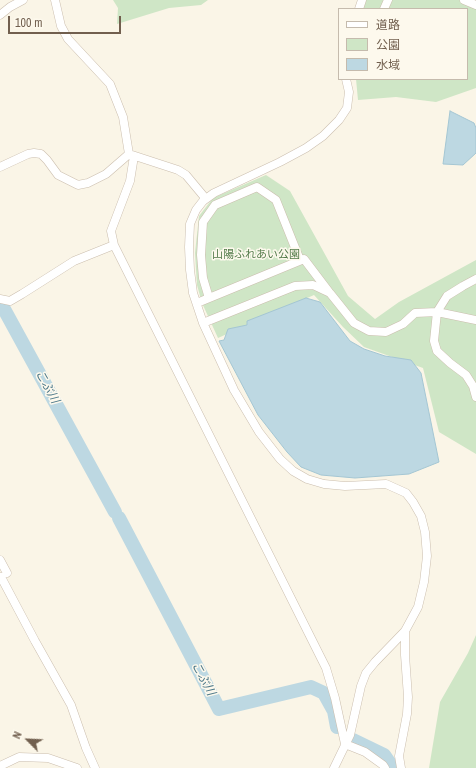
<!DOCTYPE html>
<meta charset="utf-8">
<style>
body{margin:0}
#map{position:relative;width:476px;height:768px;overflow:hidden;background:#faf5e7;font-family:"Archivo Narrow","Noto Sans JP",sans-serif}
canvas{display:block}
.legend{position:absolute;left:338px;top:8px;width:130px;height:72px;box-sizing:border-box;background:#fdf9ed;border:1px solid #c5bbad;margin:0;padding:5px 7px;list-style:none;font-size:12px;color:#715f4e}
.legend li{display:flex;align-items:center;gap:8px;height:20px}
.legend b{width:20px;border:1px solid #c5bbad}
.north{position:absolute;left:8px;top:720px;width:40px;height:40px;-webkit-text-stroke:3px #fdf9ed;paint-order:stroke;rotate:294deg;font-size:11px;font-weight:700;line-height:16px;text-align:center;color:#715f4e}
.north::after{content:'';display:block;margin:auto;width:14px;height:18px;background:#715f4e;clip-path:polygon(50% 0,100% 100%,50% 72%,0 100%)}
.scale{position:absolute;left:8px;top:16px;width:113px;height:18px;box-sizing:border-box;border:2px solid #715f4e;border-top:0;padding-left:5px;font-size:12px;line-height:14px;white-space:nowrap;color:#715f4e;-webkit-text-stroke:3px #fdf9ed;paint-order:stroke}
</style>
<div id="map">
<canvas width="476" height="768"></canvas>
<ul class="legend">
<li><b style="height:5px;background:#fff"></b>道路</li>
<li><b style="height:11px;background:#cfe6c6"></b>公園</li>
<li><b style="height:11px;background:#bdd8e2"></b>水域</li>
</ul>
<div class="north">N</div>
<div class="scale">100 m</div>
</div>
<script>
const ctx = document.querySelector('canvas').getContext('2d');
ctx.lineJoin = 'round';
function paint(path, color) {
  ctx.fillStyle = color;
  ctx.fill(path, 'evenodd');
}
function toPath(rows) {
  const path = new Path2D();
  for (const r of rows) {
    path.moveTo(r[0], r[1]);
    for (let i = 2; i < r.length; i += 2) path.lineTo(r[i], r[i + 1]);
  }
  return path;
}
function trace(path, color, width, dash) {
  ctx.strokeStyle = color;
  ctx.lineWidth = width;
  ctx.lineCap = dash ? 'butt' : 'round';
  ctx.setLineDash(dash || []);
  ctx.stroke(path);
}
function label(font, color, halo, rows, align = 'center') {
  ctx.font = font + ' "Archivo Narrow","Noto Sans JP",sans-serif';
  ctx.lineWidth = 3;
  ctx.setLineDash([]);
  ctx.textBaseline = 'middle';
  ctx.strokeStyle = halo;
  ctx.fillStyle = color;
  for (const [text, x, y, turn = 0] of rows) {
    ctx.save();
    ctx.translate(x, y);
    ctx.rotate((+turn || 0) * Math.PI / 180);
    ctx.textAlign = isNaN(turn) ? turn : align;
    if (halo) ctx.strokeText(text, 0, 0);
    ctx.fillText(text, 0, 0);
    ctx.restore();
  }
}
const green = toPath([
 [113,0,208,0,201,5,169,8,117,24,118,8],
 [365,0,476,0,476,88,436,102,396,97,358,100,356,79,467,79,467,9,362,9],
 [266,175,290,191,348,296,375,319,399,302,476,260,476,454,439,432,423,368,364,347,343,327,314,295,218,338,202,303,197,285,195,253,199,216,213,198],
 [476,635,476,768,429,768,440,702,468,653]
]);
const water = toPath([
 [450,111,474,123,476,128,476,153,463,165,443,164,450,111],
 [306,298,320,302,350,341,364,349,385,356,411,360,421,373,439,462,409,474,355,478,321,475,301,467,287,452,258,415,219,341,224,340,228,329,247,325,247,321,306,298]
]);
const river = toPath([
 [0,308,4,309,115,512],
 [119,518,219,709,311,687,324,693,334,711,337,727],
 [353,740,384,755,393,768]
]);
const minor = toPath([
 [55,0,61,26,68,39,110,84,123,117,129,154],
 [464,0,476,5],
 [359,9,362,0],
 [384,9,388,0],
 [0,15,10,7,23,0],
 [129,154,178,170,186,175,206,199],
 [134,156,130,181,111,231,114,245,326,668,335,698,345,744],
 [0,167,28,154,34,153,41,154,47,160,58,175,78,185,88,183,106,174,129,154],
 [476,279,463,286,447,296,437,312,434,341,437,351,450,363,466,375,473,386,476,397],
 [209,298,203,278,201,255,203,222,215,205,257,187,276,200,300,260],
 [0,299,10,301,22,294,74,261,114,245],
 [197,303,304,259,329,292],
 [203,323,295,286,313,285,330,293,354,323,369,331,386,332,403,324,415,313,437,312,476,320],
 [0,560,7,573],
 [1,577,35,641,71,705,86,748,95,768],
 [345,744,365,752,383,765,385,768],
 [0,766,19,757,48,758,77,768],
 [334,768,350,735,361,686,366,673,375,662,405,631,418,607,424,582,427,556,425,532,421,516,413,502,406,493,386,484,345,486,324,484,307,479,293,471,280,459,259,432,234,390,203,323,193,293,190,270,189,247,190,224,196,210,203,201,214,193,280,162,306,148,323,136,339,120,347,108,349,92,346,79],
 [401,768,399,756,407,714,408,697,405,655,405,631]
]);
const parkNames = [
 ["山陽ふれあい公園",256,255]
];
const waterNames = [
 ["こぶ川",47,387,61],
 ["こぶ川",203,679,62]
];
paint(green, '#cfe6c6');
paint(water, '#bdd8e2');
trace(water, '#a4c6d3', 1);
trace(river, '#bdd8e2', 14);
trace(minor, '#cbbeae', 9);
trace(minor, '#fff', 8);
label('11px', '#537b4a', '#fdf9ed', parkNames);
label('italic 12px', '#4c7889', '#fdf9ed', waterNames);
</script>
